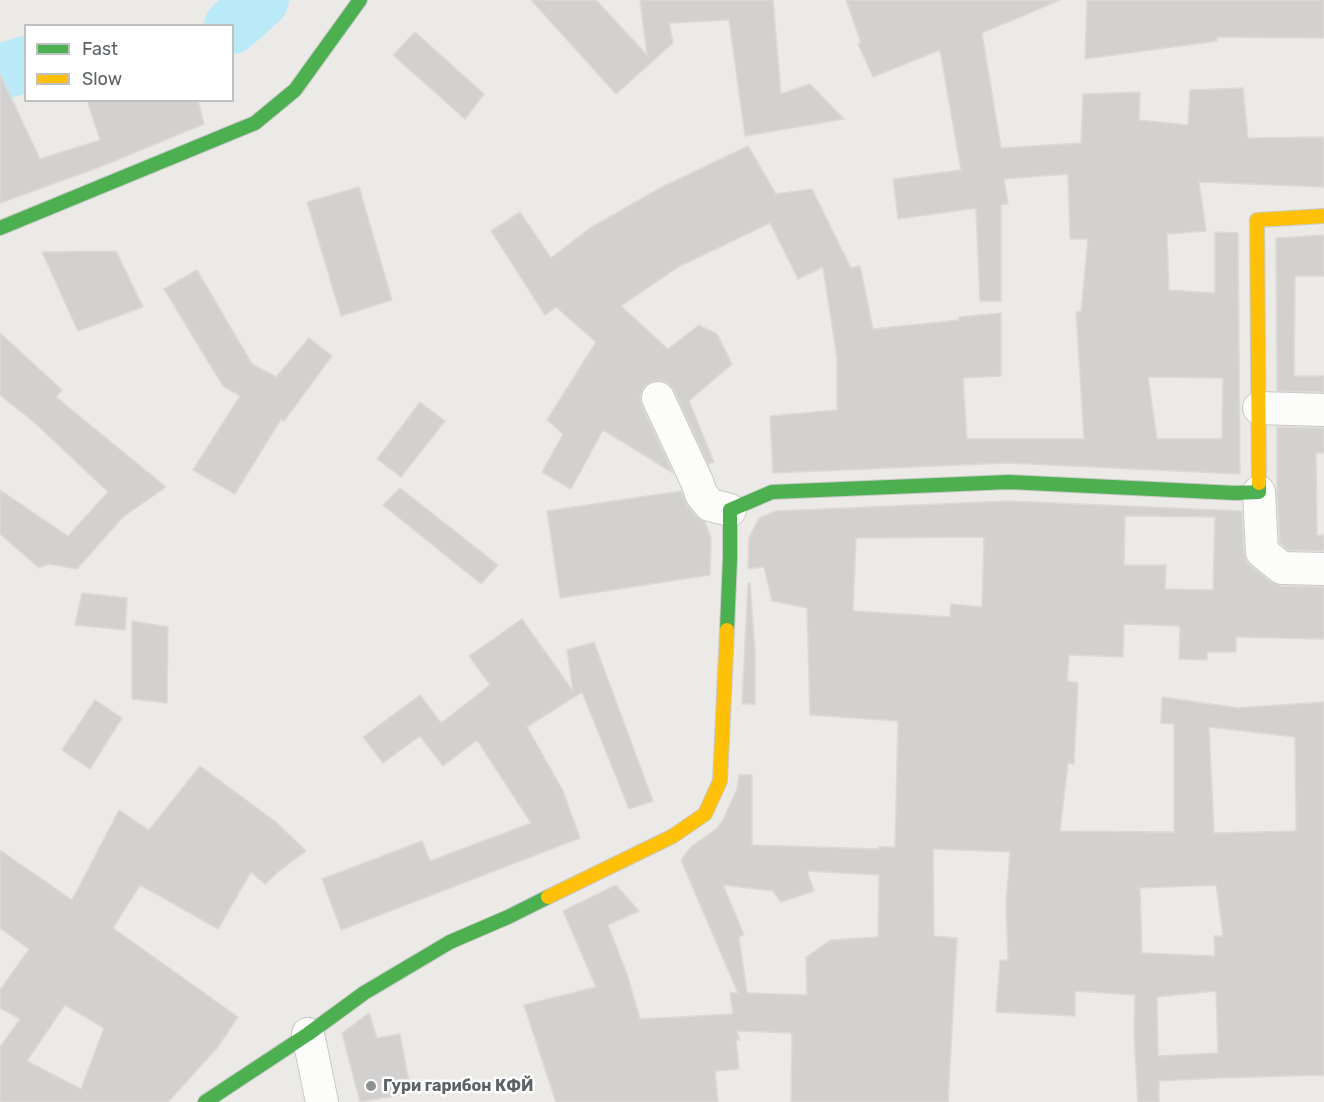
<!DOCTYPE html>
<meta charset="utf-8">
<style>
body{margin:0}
#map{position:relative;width:1324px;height:1102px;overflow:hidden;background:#eceae7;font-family:Rubik,sans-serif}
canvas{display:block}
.legend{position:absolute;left:24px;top:24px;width:210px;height:78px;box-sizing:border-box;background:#fff;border:2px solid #bec0c1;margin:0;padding:8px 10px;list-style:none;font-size:18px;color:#5c6265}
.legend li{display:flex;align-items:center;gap:12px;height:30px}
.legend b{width:30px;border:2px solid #bec0c1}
</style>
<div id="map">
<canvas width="1324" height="1102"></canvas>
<ul class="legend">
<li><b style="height:8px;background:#4caf50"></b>Fast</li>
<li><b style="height:8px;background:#ffc107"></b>Slow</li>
</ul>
</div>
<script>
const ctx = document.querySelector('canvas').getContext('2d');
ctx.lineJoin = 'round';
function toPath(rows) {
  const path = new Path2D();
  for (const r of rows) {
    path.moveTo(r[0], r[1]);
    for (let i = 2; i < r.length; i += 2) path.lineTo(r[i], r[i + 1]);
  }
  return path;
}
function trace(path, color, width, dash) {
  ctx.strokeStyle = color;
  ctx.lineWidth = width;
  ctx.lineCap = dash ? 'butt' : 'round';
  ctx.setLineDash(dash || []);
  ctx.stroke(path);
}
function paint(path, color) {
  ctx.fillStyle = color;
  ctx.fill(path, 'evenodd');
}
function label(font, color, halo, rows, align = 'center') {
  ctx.font = font + ' Rubik,sans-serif';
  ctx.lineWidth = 5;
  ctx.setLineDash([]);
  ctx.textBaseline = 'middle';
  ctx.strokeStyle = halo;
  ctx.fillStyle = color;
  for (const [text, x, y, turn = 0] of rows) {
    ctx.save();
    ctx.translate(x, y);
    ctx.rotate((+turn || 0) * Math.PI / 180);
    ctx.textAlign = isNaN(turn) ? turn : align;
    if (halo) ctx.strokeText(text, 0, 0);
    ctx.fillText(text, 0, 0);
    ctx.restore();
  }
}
const river = toPath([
 [232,26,261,0],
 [0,72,26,64]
]);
const building = toPath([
 [531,0,596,0,647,55,640,0,773,0,781,94,810,84,844,119,745,136,729,20,669,23,673,43,616,94,531,0],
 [846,0,1060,0,982,33,1001,148,1081,143,1083,94,1140,92,1139,120,1188,125,1190,90,1243,88,1248,138,1324,137,1324,187,1199,182,1206,231,1167,234,1169,290,1215,293,1215,232,1238,233,1240,474,1008,463,773,473,770,416,837,410,837,358,823,267,798,279,770,223,678,267,621,306,668,349,699,325,717,334,732,364,689,401,714,462,708,464,674,390,668,383,659,380,650,382,644,387,640,397,642,406,673,473,603,430,571,489,542,472,563,434,547,420,596,342,556,307,545,315,491,231,520,212,551,258,590,228,662,187,748,146,776,194,812,189,851,268,860,266,873,329,959,320,959,317,1001,313,1001,376,963,378,967,439,1084,439,1076,312,1081,312,1088,239,1070,239,1068,174,1004,179,1008,204,1001,205,1001,301,980,301,976,208,898,219,893,179,961,170,940,50,873,77,858,44,861,43,846,0],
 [1148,377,1223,378,1222,439,1157,439,1148,377],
 [1087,0,1324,0,1324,38,1217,37,1217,41,1085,59,1087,0],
 [415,32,484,94,465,119,393,55,415,32],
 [0,74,40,159,100,140,87,100,198,100,204,124,100,167,0,203,0,74],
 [359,187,392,300,341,316,307,202,359,187],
 [1324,235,1324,276,1295,276,1294,376,1324,376,1324,392,1277,391,1276,238,1324,235],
 [116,251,143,307,78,331,42,252,116,251],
 [197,270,252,364,276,377,309,338,332,356,284,421,281,419,235,494,193,470,240,396,223,386,164,289,197,270],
 [0,333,62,390,56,397,166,487,123,517,77,569,49,564,39,568,0,534,0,490,68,536,108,492,35,423,0,395,0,333],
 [420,402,445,421,401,477,377,459,420,402],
 [1277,427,1324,428,1324,453,1316,453,1317,535,1324,535,1324,551,1288,550,1280,543,1277,495,1277,427],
 [400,488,498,565,481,584,383,505,400,488],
 [681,491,687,505,696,516,705,522,711,538,710,575,560,598,547,511,681,491],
 [1009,501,1242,511,1244,553,1246,561,1251,566,1271,582,1281,586,1324,587,1324,639,1236,637,1236,652,1207,652,1207,660,1179,659,1180,626,1124,624,1123,657,1069,655,1067,681,1078,683,1074,764,1068,763,1060,831,1174,832,1174,724,1161,723,1162,697,1238,708,1324,702,1324,1075,1219,1078,1159,1081,1159,1102,1138,1102,1134,1035,1135,995,1075,991,1075,1016,996,1012,1000,960,1008,960,1006,904,1010,852,933,849,934,936,957,938,948,1102,791,1102,792,1033,737,1031,740,1040,736,1040,739,1069,715,1071,718,1102,556,1102,524,1005,596,987,563,911,616,885,639,911,608,925,628,977,640,1019,733,1014,730,993,738,993,681,860,691,847,716,829,722,822,737,789,739,775,752,775,752,845,879,849,879,847,895,847,898,721,810,715,807,608,772,601,764,567,748,569,749,538,759,518,776,511,1009,501],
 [1125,516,1215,517,1213,590,1165,589,1166,565,1124,565,1125,516],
 [984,537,982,607,951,604,950,617,853,611,856,538,984,537],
 [1209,727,1295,737,1296,831,1214,833,1209,727],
 [807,871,879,875,878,937,831,940,806,957,807,995,747,993,739,937,744,935,723,885,773,891,781,902,814,891,807,871],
 [1216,885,1223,936,1214,936,1215,956,1142,953,1140,888,1216,885],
 [1216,991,1218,1053,1158,1056,1157,997,1216,991],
 [748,583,750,583,755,651,755,704,742,704,748,583],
 [82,593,127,598,125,630,75,625,82,593],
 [522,619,573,691,567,650,594,642,653,801,629,809,582,692,527,727,563,791,580,838,341,930,322,879,422,841,430,861,531,823,477,740,443,766,420,736,383,763,363,737,420,695,441,723,490,685,469,656,522,619],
 [132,621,168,627,167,703,132,699,132,621],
 [95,700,122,718,90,769,62,750,95,700],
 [200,766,276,822,306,851,278,872,265,884,251,872,218,929,140,885,113,928,238,1017,218,1047,168,1102,0,1102,0,1047,20,1019,0,1008,0,990,29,949,0,928,0,850,72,900,119,810,149,830,200,766],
 [65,1005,104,1028,81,1089,27,1061,65,1005],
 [369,1013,377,1038,400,1034,411,1093,360,1102,342,1033,369,1013]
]);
const street = toPath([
 [658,398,698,484,701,494,710,505,730,510],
 [1259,408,1324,410],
 [1259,492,1262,552,1282,568,1324,569],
 [308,1034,322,1102]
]);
const fast = toPath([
 [0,228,255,123,295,90,360,0],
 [727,630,730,558,730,510,772,492,1009,482,1235,493,1259,492,1259,483],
 [205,1102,308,1034,364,993,450,942,508,917,548,897]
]);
const slow = toPath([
 [1259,483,1257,220,1324,216],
 [548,897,673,836,705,814,720,781,727,630]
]);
const markers = [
 [371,1086,6,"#8e9292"]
];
const poiNames = [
 ["Гури гарибон КФЙ",383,1086]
];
trace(river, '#bae9f8', 56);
paint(building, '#d3d1cf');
trace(building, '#dcd9d6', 1.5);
trace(street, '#c8c9c8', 34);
trace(fast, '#c8c9c8', 16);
trace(slow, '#c8c9c8', 16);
trace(street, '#fcfcfb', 32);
trace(fast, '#4caf50', 14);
trace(slow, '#ffc107', 14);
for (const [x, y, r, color] of markers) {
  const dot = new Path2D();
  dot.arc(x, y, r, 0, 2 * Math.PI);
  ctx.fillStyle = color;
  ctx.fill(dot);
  trace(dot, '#fff', 2);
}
label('bold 16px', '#5c6265', '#fff', poiNames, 'left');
</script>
